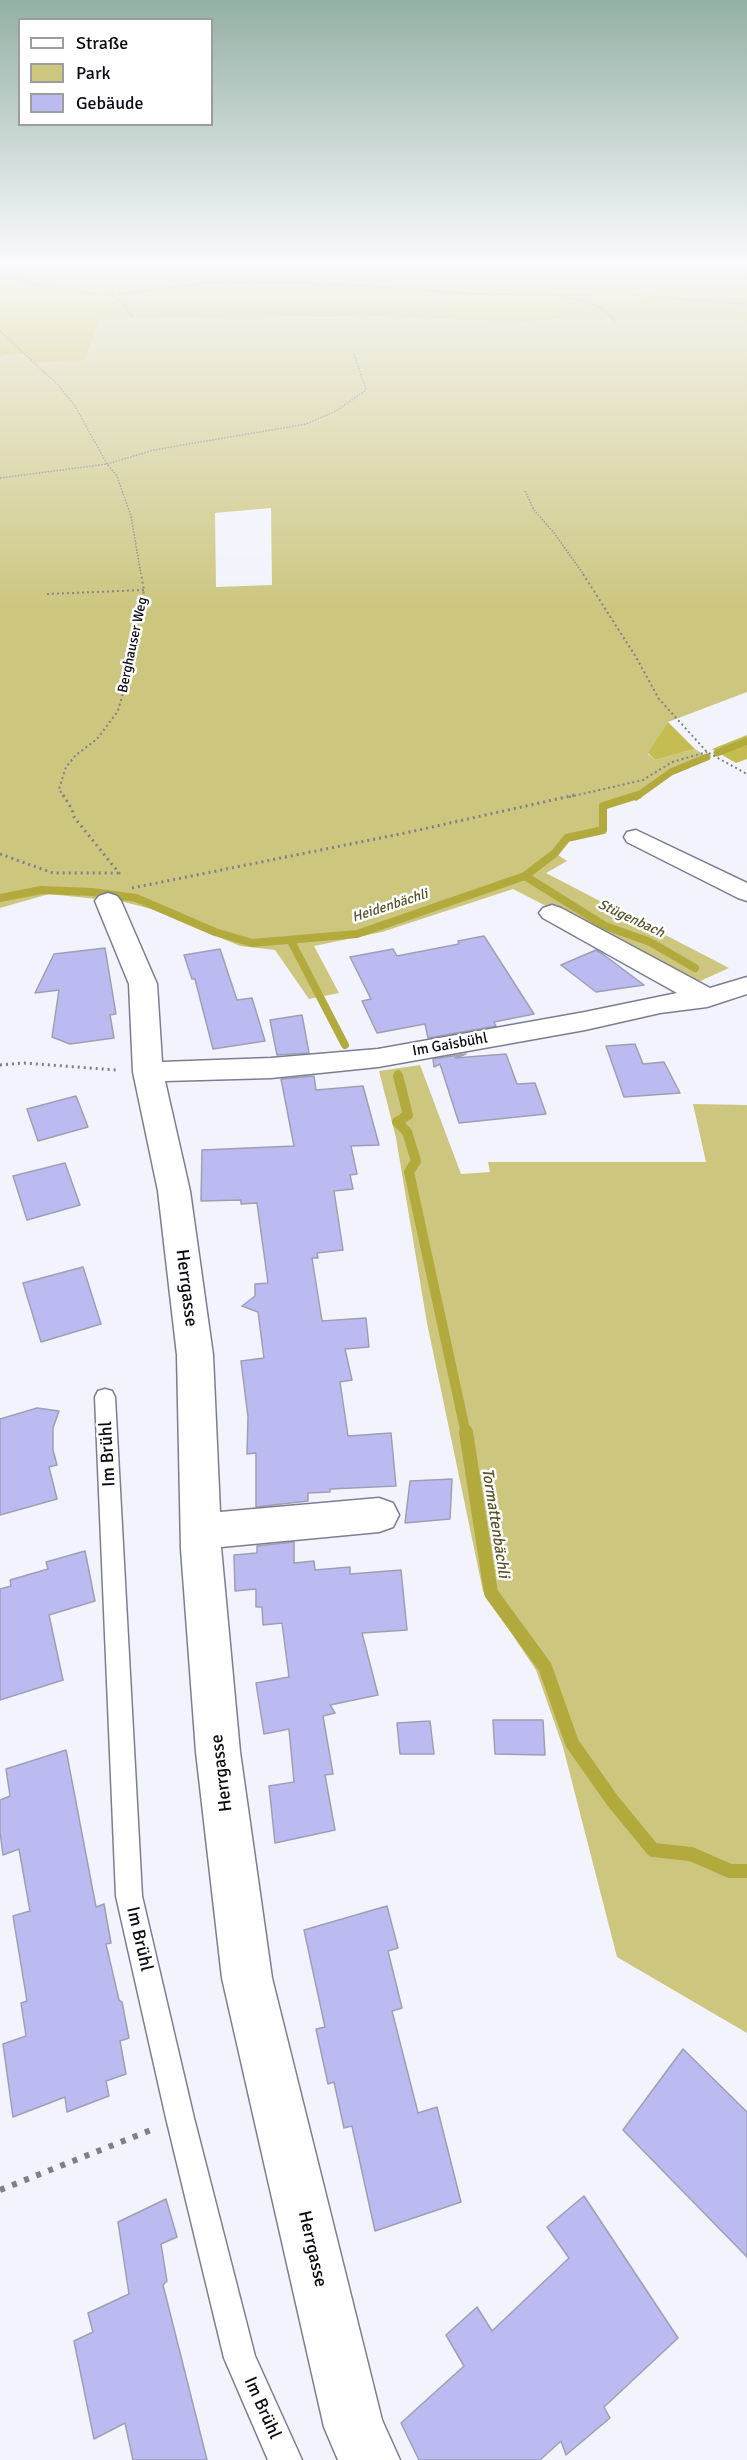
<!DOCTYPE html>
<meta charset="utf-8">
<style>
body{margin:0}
#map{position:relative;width:747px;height:2460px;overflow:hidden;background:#f3f3fd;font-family:Signika,sans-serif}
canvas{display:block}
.legend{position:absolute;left:18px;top:18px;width:195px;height:108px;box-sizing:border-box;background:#fff;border:2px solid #9d9da0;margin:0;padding:8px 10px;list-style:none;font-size:18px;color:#0a0a12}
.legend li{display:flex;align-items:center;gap:12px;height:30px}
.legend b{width:30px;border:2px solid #9d9da0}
</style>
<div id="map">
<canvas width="747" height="2460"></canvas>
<ul class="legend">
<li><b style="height:8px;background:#fff"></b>Straße</li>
<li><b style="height:16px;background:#ccc67f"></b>Park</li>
<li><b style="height:16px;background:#bcbbf1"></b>Gebäude</li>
</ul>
</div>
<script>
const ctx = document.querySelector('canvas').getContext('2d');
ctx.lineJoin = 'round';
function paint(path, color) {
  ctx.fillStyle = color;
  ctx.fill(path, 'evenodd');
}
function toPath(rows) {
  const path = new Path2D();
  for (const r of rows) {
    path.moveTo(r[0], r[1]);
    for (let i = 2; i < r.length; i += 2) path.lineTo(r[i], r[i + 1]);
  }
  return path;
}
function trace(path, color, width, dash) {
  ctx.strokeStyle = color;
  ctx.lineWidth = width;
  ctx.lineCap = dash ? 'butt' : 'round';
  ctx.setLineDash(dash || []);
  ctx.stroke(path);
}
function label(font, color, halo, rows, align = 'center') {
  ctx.font = font + ' Signika,sans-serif';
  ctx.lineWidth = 5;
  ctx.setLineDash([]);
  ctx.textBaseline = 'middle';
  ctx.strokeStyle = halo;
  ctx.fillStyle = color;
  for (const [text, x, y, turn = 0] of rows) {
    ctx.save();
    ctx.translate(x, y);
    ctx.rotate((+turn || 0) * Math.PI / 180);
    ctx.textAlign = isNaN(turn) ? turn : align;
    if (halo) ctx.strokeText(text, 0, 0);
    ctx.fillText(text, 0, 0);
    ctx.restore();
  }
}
const green = toPath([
 [365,317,526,322,562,319,747,319,747,692,668,722,648,754,655,760,695,749,707,757,671,772,634,798,603,806,603,830,567,838,555,853,567,861,546,873,729,968,696,983,513,889,382,932,314,946,339,993,309,999,275,950,240,946,155,910,124,902,49,894,0,908,0,356,26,354,85,360,100,319],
 [271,508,272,585,216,587,215,513],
 [420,1065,461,1174,490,1172,488,1162,706,1162,693,1104,747,1105,747,2033,617,1957,563,1747,536,1670,483,1591,427,1323,396,1138,379,1071]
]);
const forest = toPath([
 [0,263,747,263,747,319,562,319,526,322,365,317,100,319,85,360,33,362,26,354,0,356],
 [668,722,695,749,655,760,648,753],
 [747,735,747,759,736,763,712,749]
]);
const streamFar3 = toPath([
 [717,753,747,741],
 [636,797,671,772,707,757]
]);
const streamFar2 = toPath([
 [525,876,605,926,650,942,695,968],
 [0,898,41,890,92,892,136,898,215,932,252,943,357,934,525,876,555,853,567,838,603,830,603,806,638,795],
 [291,941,345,1045],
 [398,1074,399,1077]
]);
const streamFar1 = toPath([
 [398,1076,408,1115,397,1122,407,1132,416,1161,409,1172,466,1434]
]);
const stream = toPath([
 [466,1432,491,1593,545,1667,572,1743,612,1800,653,1850,691,1854,730,1871,747,1871]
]);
const building = toPath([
 [484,936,534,1014,494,1022,496,1026,428,1038,425,1024,377,1033,362,1001,371,999,350,957,393,949,397,956,459,944,458,941,484,936],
 [105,948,116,1014,110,1015,114,1038,70,1044,52,1037,59,990,35,993,54,954,105,948],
 [220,949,237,1000,252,998,265,1041,213,1049,195,979,192,979,184,955,220,949],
 [596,950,604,955,644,985,596,992,561,965,596,950],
 [302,1015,309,1053,277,1055,270,1020,302,1015],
 [635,1044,643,1064,664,1062,680,1093,624,1097,606,1046,635,1044],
 [466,1054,455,1058,506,1054,517,1084,535,1083,546,1114,459,1123,440,1064,434,1067,433,1059,466,1054],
 [314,1076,316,1090,363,1086,379,1145,351,1146,357,1174,350,1175,353,1189,334,1191,343,1250,317,1253,318,1258,312,1258,322,1321,366,1318,369,1347,345,1349,352,1380,340,1382,348,1436,391,1433,396,1486,330,1489,330,1492,308,1493,308,1501,256,1507,256,1453,247,1454,248,1417,241,1361,264,1358,258,1312,242,1306,255,1296,255,1284,268,1283,257,1203,241,1204,241,1200,201,1201,202,1150,294,1146,281,1079,314,1076],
 [76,1096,88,1127,38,1141,27,1109,76,1096],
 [65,1163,80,1205,27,1220,13,1176,65,1163],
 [83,1267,101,1324,41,1342,23,1283,83,1267],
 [37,1408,59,1411,53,1428,53,1450,57,1465,49,1467,57,1499,0,1515,0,1419,37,1408],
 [452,1479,450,1519,405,1523,410,1481,452,1479],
 [294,1542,294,1563,314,1561,315,1570,350,1567,350,1574,401,1570,407,1630,362,1633,378,1695,330,1705,335,1713,323,1716,333,1774,325,1775,335,1830,275,1843,269,1786,294,1782,289,1729,264,1734,256,1683,289,1677,282,1623,263,1625,262,1607,256,1607,256,1589,235,1591,234,1555,257,1553,257,1546,294,1542],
 [85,1551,95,1601,49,1615,63,1680,0,1700,0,1589,11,1586,10,1580,48,1569,46,1562,85,1551],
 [493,1720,543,1720,545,1755,495,1754,493,1720],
 [430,1721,434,1754,400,1754,397,1723,430,1721],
 [66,1750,96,1907,104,1904,111,1943,106,1944,119,2000,122,2002,129,2038,120,2041,126,2074,106,2081,109,2096,67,2112,65,2097,13,2117,3,2044,26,2036,21,2003,27,2001,13,1916,30,1911,19,1849,3,1855,0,1832,0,1800,10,1796,6,1769,66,1750],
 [387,1906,398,1948,388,1951,402,2008,392,2011,418,2113,437,2107,461,2202,375,2231,352,2126,344,2128,334,2082,328,2084,316,2029,325,2027,304,1930,387,1906],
 [683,2049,747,2112,747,2257,623,2130,683,2049],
 [584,2196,678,2338,604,2407,610,2418,566,2455,561,2441,540,2460,419,2460,401,2423,464,2366,446,2335,477,2307,492,2331,569,2258,547,2227,584,2196],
 [166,2199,177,2237,161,2244,167,2281,163,2285,207,2460,133,2460,125,2423,94,2439,74,2341,93,2332,88,2313,129,2294,118,2222,166,2199]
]);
const pathFar3 = toPath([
 [0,277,92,294,120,294,204,283,237,282,343,284,471,294,592,295],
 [112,295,123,303,133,318],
 [633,295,747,304],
 [563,296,598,306,612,317,615,323],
 [0,331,57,384,75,406,107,464,117,476,131,516,141,575],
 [0,478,107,464,154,450,306,424,336,411,366,390,354,353],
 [525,491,534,510,555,534,584,575]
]);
const pathFar2 = toPath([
 [583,574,636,657,659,699,707,752,747,774],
 [47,594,144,590],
 [64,797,59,789,66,767,76,755,97,739,118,711,131,664,144,590,141,574],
 [569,797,643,780,672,762,707,752]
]);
const pathFar1 = toPath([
 [63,795,72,809,74,817,119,873,118,878],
 [0,854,53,873,118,873],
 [132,888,405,833,575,795],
 [0,1065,24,1063,116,1070]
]);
const path = toPath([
 [0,2190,151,2130]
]);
const service = toPath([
 [105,1389,112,1391,115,1397,142,1896,194,2118,255,2356,302,2460,268,2460,224,2358,166,2118,116,1896,95,1397,98,1391,105,1389]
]);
const minor = toPath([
 [636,830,747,883,747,901,738,898,627,842,624,837,627,832,636,830],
 [108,893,117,896,121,901,157,984,162,1062,271,1058,378,1049,585,1012,677,993,543,918,539,913,543,908,552,905,561,908,710,988,747,977,747,994,707,1007,660,1013,585,1030,378,1067,271,1078,165,1081,190,1191,213,1355,220,1512,379,1498,393,1503,399,1515,393,1527,379,1532,221,1547,240,1752,272,1978,382,2420,400,2460,338,2460,324,2427,222,1978,196,1752,181,1549,177,1355,158,1191,133,1072,129,984,95,901,99,896,108,893]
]);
const farStreetnames = [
 ["Berghauser Weg",133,645,-78]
];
const farWaternames = [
 ["Heidenbächli",390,906,-18],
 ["Stügenbach",631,919,25]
];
const streetNames = [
 ["Im Gaisbühl",450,1045,-10]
];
const waterNames = [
 ["Tormattenbächli",495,1523,81]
];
const nearStreetnames = [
 ["Herrgasse",186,1288,83],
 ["Im Brühl",108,1454,-93],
 ["Herrgasse",222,1773,-97],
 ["Im Brühl",139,1939,77],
 ["Herrgasse",312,2249,77],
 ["Im Brühl",262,2408,66]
];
paint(green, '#ccc67f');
paint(forest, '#c5bc52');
trace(streamFar3, '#b3aa3e', 7);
trace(streamFar2, '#b3aa3e', 8);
trace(streamFar1, '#b3aa3e', 10);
trace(stream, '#b3aa3e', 14);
paint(building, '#bcbbf1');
trace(building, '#9f9fb4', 1.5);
trace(service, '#7d7d92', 3);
trace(minor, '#7d7d92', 3);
trace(pathFar3, '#808089', 1.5, [1.5, 1.5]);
trace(pathFar2, '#808089', 2, [2, 3]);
trace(pathFar1, '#808089', 3, [2, 4]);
trace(path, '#808089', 6, [5, 8]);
paint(service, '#fff');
paint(minor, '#fff');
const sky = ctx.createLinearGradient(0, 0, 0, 608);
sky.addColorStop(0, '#93b0a4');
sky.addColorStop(0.43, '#fafafe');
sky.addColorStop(1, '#fafafe00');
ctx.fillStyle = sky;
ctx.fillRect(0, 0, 747, 608);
label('14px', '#0a0a12', '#fff', farStreetnames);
label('italic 14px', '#565327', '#fff', farWaternames);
label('15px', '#0a0a12', '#fff', streetNames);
label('italic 16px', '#565327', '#fff', waterNames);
label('18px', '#0a0a12', '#fff', nearStreetnames);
</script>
